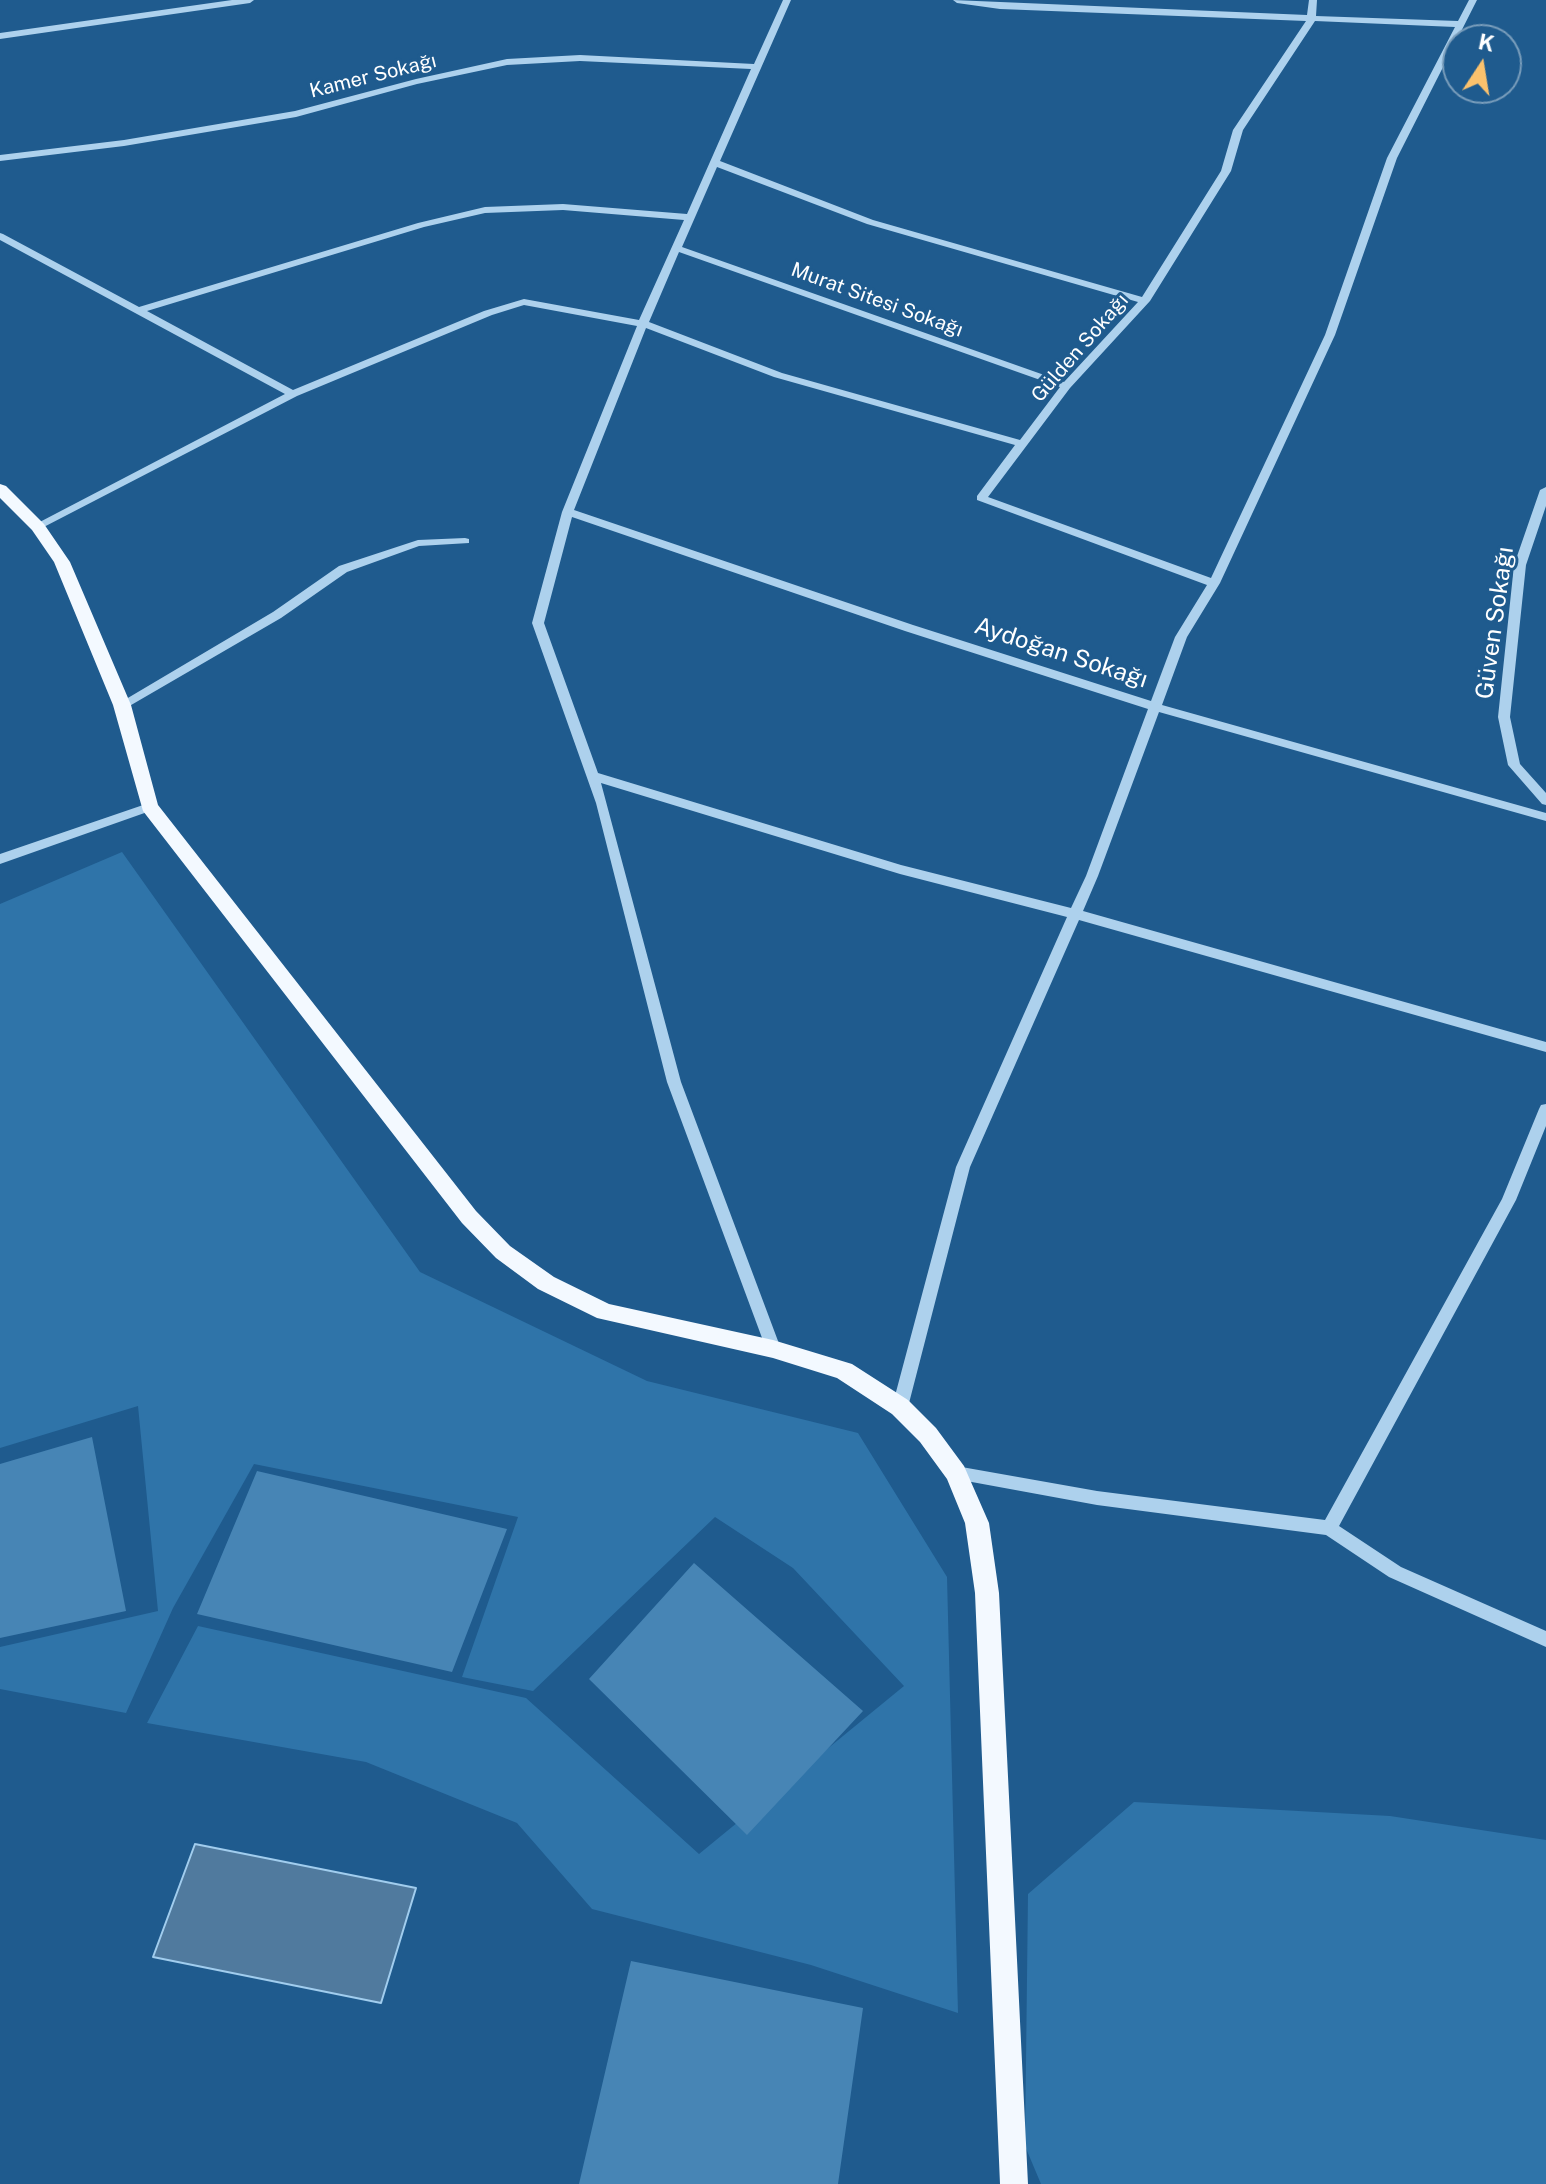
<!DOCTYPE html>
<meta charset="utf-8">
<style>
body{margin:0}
#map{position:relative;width:1546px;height:2184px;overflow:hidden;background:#1f5b8e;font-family:"Public Sans",sans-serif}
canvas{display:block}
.north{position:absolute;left:1442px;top:24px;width:80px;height:80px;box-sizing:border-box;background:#1f5b8e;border:2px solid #799dbb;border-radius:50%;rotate:12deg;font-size:22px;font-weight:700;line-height:32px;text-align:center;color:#fff}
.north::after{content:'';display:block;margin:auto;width:28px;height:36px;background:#fbc26d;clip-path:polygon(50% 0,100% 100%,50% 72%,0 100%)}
</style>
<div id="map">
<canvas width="1546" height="2184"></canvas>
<div class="north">K</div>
</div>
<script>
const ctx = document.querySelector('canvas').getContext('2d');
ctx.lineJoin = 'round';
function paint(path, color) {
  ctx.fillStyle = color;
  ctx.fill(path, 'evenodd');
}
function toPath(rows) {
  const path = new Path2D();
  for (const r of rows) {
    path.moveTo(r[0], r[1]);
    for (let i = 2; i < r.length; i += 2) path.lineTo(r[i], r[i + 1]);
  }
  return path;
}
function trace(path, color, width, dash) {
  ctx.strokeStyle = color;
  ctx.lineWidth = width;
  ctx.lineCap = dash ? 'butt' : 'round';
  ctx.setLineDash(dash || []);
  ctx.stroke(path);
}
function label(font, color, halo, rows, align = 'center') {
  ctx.font = font + ' "Public Sans",sans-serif';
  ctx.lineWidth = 6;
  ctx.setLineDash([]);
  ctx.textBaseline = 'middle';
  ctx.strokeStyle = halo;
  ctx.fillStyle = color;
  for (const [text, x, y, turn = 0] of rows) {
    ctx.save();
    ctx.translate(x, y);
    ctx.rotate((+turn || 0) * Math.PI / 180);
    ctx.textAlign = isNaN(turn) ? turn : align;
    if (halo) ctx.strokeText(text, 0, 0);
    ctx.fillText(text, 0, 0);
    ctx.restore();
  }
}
const green = toPath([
 [122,852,420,1272,647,1381,858,1433,947,1577,958,2013,811,1965,592,1909,517,1823,366,1762,147,1723,198,1626,526,1698,699,1854,904,1686,793,1568,715,1517,533,1691,462,1677,518,1517,254,1464,173,1608,126,1713,0,1689,0,1647,158,1611,138,1406,0,1448,0,904],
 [1134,1802,1390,1816,1546,1840,1546,2184,1041,2184,1025,2146,1028,1894]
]);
const water = toPath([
 [195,1844,416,1888,381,2003,153,1957,195,1844]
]);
const building = toPath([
 [92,1437,126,1611,0,1638,0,1464],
 [257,1471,507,1529,452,1672,197,1614],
 [694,1563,863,1711,747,1835,589,1679],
 [631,1961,863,2008,838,2184,579,2184]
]);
const minor = toPath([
 [232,0,254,0,250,3,0,39,0,33,232,0],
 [783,0,791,0,720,161,873,220,1142,297,1221,171,1233,130,1306,21,1000,9,957,3,953,0,1307,15,1309,0,1317,0,1316,16,1458,21,1469,0,1477,0,1397,158,1335,335,1220,583,1187,637,1162,705,1546,813,1546,821,1159,712,1098,876,1083,911,1546,1042,1546,1052,1079,920,970,1167,908,1407,905,1412,900,1414,895,1412,892,1407,956,1167,1067,917,900,874,601,783,681,1082,781,1349,778,1354,773,1355,768,1354,667,1082,596,803,532,623,562,512,637,326,524,305,492,315,297,396,38,530,32,527,34,525,285,394,0,240,0,233,3,234,139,307,418,223,485,207,563,204,687,214,751,69,580,61,507,65,417,84,296,117,124,146,0,161,0,155,124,140,295,111,416,79,507,59,580,55,754,64,783,0],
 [1315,21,1455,27,1387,158,1325,335,1211,578,988,497,1070,388,1150,301,1231,171,1243,130,1315,21],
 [717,167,867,224,1138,302,1064,382,682,247,717,167],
 [563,210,684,220,639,320,524,299,484,311,293,390,147,311,424,227,485,213,563,210],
 [679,252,1060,387,1020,440,782,373,649,322,679,252],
 [646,328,774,377,1015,445,977,496,977,500,1207,585,1175,637,1151,701,913,625,574,510,646,328],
 [572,517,905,631,1148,709,1086,876,1071,908,901,865,598,773,544,623,572,517],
 [1546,487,1546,506,1526,565,1510,717,1520,764,1546,793,1546,805,1542,804,1508,765,1498,717,1514,565,1540,490,1546,487],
 [465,538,469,539,469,543,419,546,347,572,281,618,126,708,118,708,116,705,273,612,339,566,418,540,465,538],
 [149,803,153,804,155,807,153,810,0,864,0,854,149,803],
 [1546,1104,1546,1126,1516,1200,1339,1526,1401,1567,1546,1631,1546,1647,1389,1577,1326,1535,1097,1505,950,1478,948,1473,950,1468,956,1466,1097,1491,1325,1520,1502,1199,1539,1109,1541,1105,1546,1104]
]);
const major = toPath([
 [0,484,6,486,44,524,70,562,131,705,158,805,476,1211,510,1246,554,1277,609,1304,773,1340,852,1364,908,1400,936,1428,964,1466,989,1523,999,1593,1028,2184,1000,2184,975,1593,965,1523,947,1479,920,1442,892,1414,837,1378,773,1358,597,1318,538,1289,496,1258,462,1223,143,811,113,705,54,562,32,530,0,498,0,484]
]);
const farStreetnames = [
 ["Kamer Sokağı",373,76,-14],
 ["Murat Sitesi Sokağı",877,300,20],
 ["Gülden Sokağı",1080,348,-49]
];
const streetNames = [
 ["Güven Sokağı",1495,623,-82],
 ["Aydoğan Sokağı",1061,653,18]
];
paint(green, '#2f74a9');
paint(water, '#507a9e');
trace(water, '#a1cdee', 2);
paint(building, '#4785b5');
paint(minor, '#add1ed');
paint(major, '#f3f9ff');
label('20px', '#fff', '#1f5b8e', farStreetnames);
label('24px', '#fff', '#1f5b8e', streetNames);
</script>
